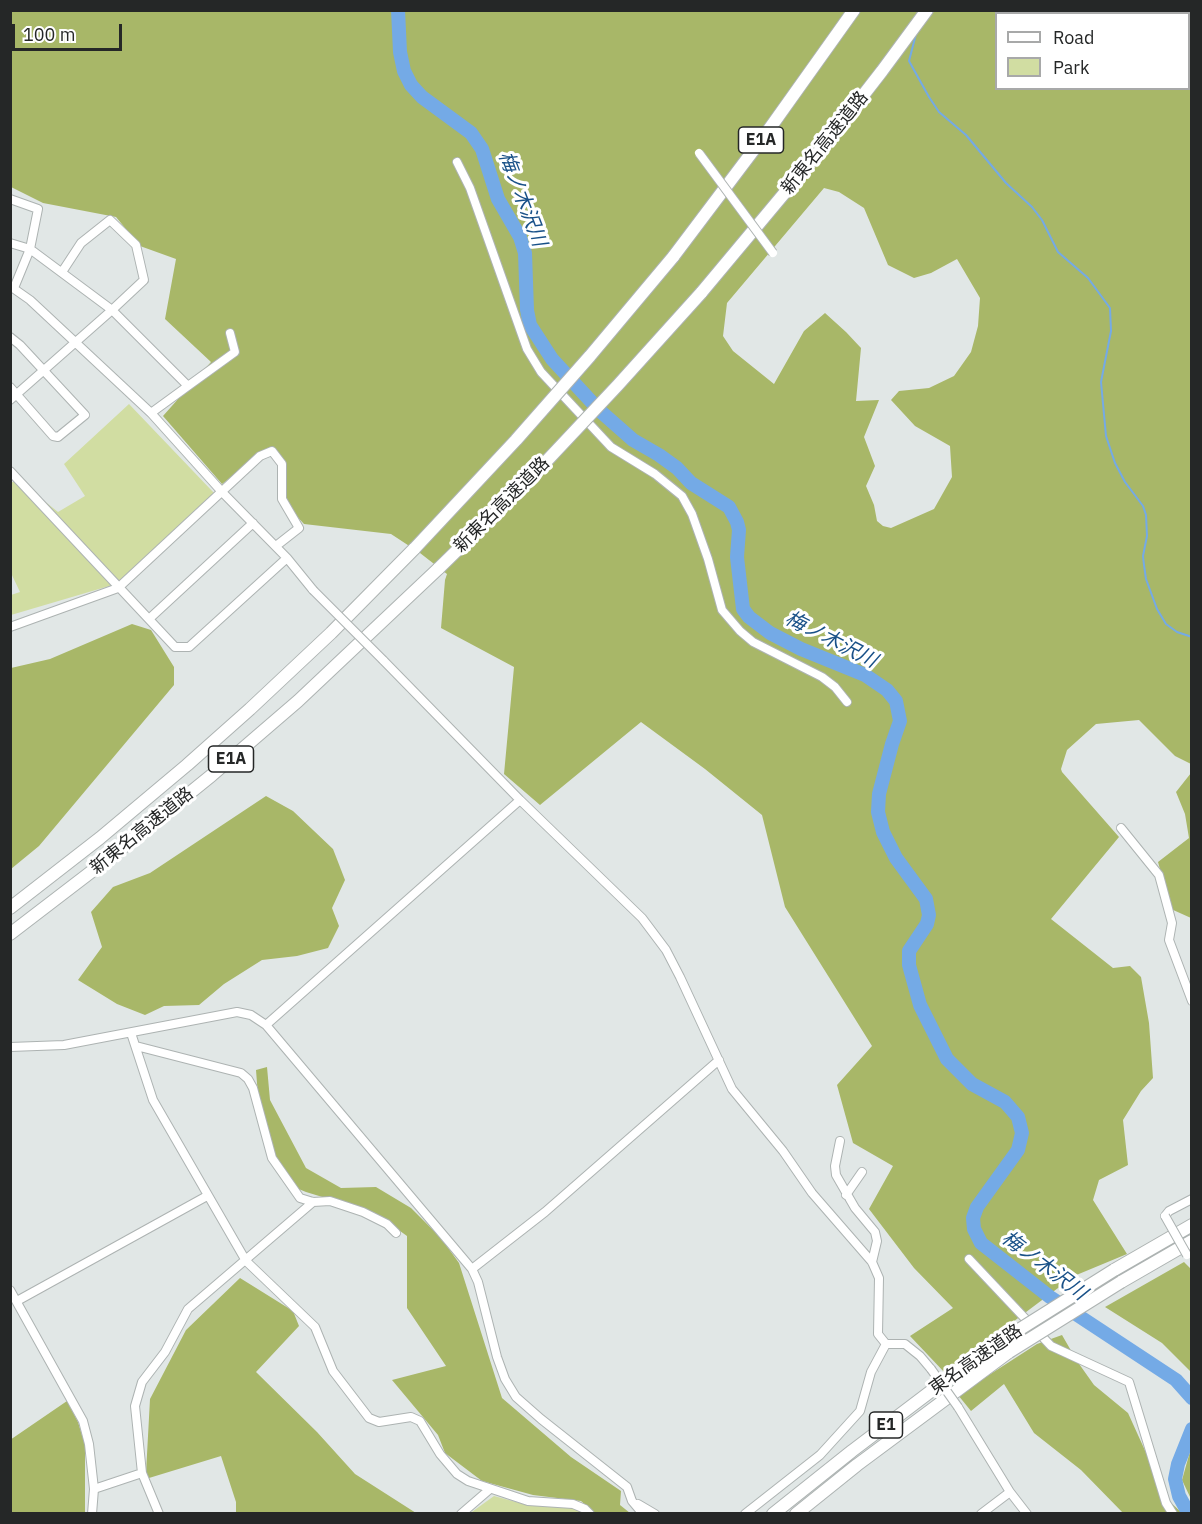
<!DOCTYPE html>
<meta charset="utf-8">
<style>
body{margin:0}
#map{position:relative;width:1202px;height:1524px;overflow:hidden;background:#e1e7e6;font-family:"IBM Plex Sans",sans-serif}
canvas{display:block}
.frame{position:absolute;inset:0;border:12px solid #252727;pointer-events:none}
.legend{position:absolute;left:995px;top:12px;width:195px;height:78px;box-sizing:border-box;background:#fff;border:2px solid #a8a9a9;margin:0;padding:8px 10px;list-style:none;font-size:18px;color:#252727}
.legend li{display:flex;align-items:center;gap:12px;height:30px}
.legend b{width:30px;border:2px solid #a8a9a9}
.scale{position:absolute;left:12px;top:24px;width:110px;height:27px;box-sizing:border-box;border:3px solid #252727;border-top:0;padding-left:8px;font-size:18px;line-height:21px;white-space:nowrap;color:#252727;-webkit-text-stroke:4px #fff;paint-order:stroke}
</style>
<div id="map">
<canvas width="1202" height="1524"></canvas>
<div class="frame"></div>
<ul class="legend">
<li><b style="height:8px;background:#fff"></b>Road</li>
<li><b style="height:16px;background:#d1dda2"></b>Park</li>
</ul>
<div class="scale">100 m</div>
</div>
<script>
const ctx = document.querySelector('canvas').getContext('2d');
ctx.lineJoin = 'round';
function paint(path, color) {
  ctx.fillStyle = color;
  ctx.fill(path, 'evenodd');
}
function toPath(rows) {
  const path = new Path2D();
  for (const r of rows) {
    path.moveTo(r[0], r[1]);
    for (let i = 2; i < r.length; i += 2) path.lineTo(r[i], r[i + 1]);
  }
  return path;
}
function trace(path, color, width, dash) {
  ctx.strokeStyle = color;
  ctx.lineWidth = width;
  ctx.lineCap = dash ? 'butt' : 'round';
  ctx.setLineDash(dash || []);
  ctx.stroke(path);
}
function label(font, color, halo, rows, align = 'center') {
  ctx.font = font + ' "IBM Plex Sans","Noto Sans JP",sans-serif';
  ctx.lineWidth = 6;
  ctx.setLineDash([]);
  ctx.textBaseline = 'middle';
  ctx.strokeStyle = halo;
  ctx.fillStyle = color;
  for (const [text, x, y, turn = 0] of rows) {
    ctx.save();
    ctx.translate(x, y);
    ctx.rotate((+turn || 0) * Math.PI / 180);
    ctx.textAlign = isNaN(turn) ? turn : align;
    if (halo) ctx.strokeText(text, 0, 0);
    ctx.fillText(text, 0, 0);
    ctx.restore();
  }
}
const green = toPath([
 [129,404,214,493,116,584,11,615,11,595,20,592,11,573,10,483,18,480,58,512,85,496,64,464],
 [494,1496,527,1505,561,1505,581,1511,583,1513,469,1514]
]);
const forest = toPath([
 [11,11,1191,11,1191,764,1175,756,1139,720,1096,724,1067,750,1061,769,1062,772,1119,837,1051,919,1113,968,1130,966,1141,977,1149,1023,1153,1078,1141,1091,1123,1120,1128,1165,1099,1180,1093,1200,1127,1254,1074,1276,945,1373,910,1336,953,1308,914,1268,869,1209,893,1166,853,1143,837,1085,872,1046,785,907,762,815,705,769,641,722,540,805,504,774,514,667,441,628,445,580,447,574,420,553,391,534,304,524,280,498,282,464,270,448,222,484,163,416,211,362,165,319,176,259,140,246,116,217,43,203,11,187],
 [996,14,1188,14,1188,88,996,88],
 [824,188,839,192,864,208,888,265,914,278,931,273,957,259,980,298,978,326,971,352,954,376,929,388,899,391,891,400,915,426,950,446,952,477,934,509,891,528,883,526,877,521,874,505,866,486,875,466,864,437,879,400,856,401,861,348,846,332,825,313,804,331,774,384,733,351,723,336,727,303],
 [132,624,151,630,174,667,174,685,39,846,11,869,11,668,50,659],
 [1191,773,1191,918,1171,909,1158,862,1189,838,1185,814,1176,792],
 [266,796,293,811,333,849,345,880,332,908,339,926,328,948,297,956,262,960,224,984,199,1005,164,1006,145,1015,117,1004,78,980,102,947,91,912,113,887,150,873],
 [267,1067,270,1100,306,1168,341,1188,376,1187,411,1208,441,1238,459,1263,502,1398,571,1457,621,1491,620,1505,630,1513,595,1513,581,1501,533,1495,482,1481,445,1453,438,1435,392,1380,446,1366,407,1308,407,1236,375,1213,306,1192,284,1183,258,1096,256,1070],
 [1184,1262,1191,1269,1191,1372,1162,1343,1105,1307],
 [240,1278,293,1311,299,1326,256,1372,317,1432,355,1474,416,1513,236,1513,236,1502,221,1456,149,1478,146,1473,150,1399,186,1330],
 [1062,1335,1077,1361,1094,1385,1128,1413,1167,1499,1182,1513,1123,1513,1081,1470,1034,1433,1004,1384,971,1411,958,1395,1037,1344],
 [67,1401,78,1422,85,1445,85,1513,11,1513,10,1440],
 [1191,1448,1191,1499,1182,1480]
]);
const stream = toPath([
 [916,34,909,61,929,97,939,112,966,135,1006,183,1032,207,1042,220,1058,252,1088,278,1110,308,1111,331,1101,382,1106,436,1115,463,1125,482,1143,506,1146,515,1147,536,1143,556,1144,565,1146,579,1157,609,1166,624,1177,632,1192,637]
]);
const river = toPath([
 [398,10,400,52,404,71,411,85,422,97,471,133,482,149,498,199,520,237,525,253,527,310,530,325,552,359,599,410,633,440,659,455,677,468,691,483,729,507,737,522,739,530,737,557,743,609,749,617,770,633,801,649,865,675,887,690,896,701,900,721,892,744,879,794,878,812,883,832,896,858,926,899,929,915,927,924,909,951,909,965,920,1005,947,1059,972,1084,1005,1102,1018,1117,1022,1133,1018,1150,977,1207,973,1218,974,1229,981,1243,1050,1297,1176,1380,1192,1398],
 [1189,1514,1179,1496,1175,1479,1178,1464,1192,1429]
]);
const minor = toPath([
 [457,162,470,188,527,349,541,372,611,447,655,474,682,496,692,514,708,559,722,610,740,631,753,642,822,677,835,687,847,702],
 [10,199,38,209,30,249,14,288],
 [10,243,30,249,112,310,188,386,151,413],
 [10,286,30,300,151,413,223,493,287,558,313,590],
 [10,337,20,345,85,415,58,437,53,436,10,387],
 [188,386,235,352,230,333],
 [10,400,112,310,144,280,136,245,110,220,81,243,62,272],
 [10,471,175,647,189,647,287,558],
 [149,619,253,523],
 [10,627,118,588,260,456,272,451,282,464,282,499,299,528,276,546],
 [383,660,520,800,642,918,666,950,680,977,732,1089,783,1151,812,1193,872,1262,879,1278,878,1334,886,1344,905,1344,920,1356,931,1369],
 [1121,828,1159,875,1172,923,1169,940,1192,1001],
 [266,1025,520,800],
 [131,1033,153,1100,246,1261,315,1327,333,1371,369,1418,379,1422,411,1417,420,1421,440,1454,457,1474,468,1481,528,1501,573,1504,585,1509,590,1514],
 [136,1046,241,1073,248,1079,253,1088,272,1158,300,1198,313,1202,330,1201,363,1212,387,1224,396,1233],
 [10,1047,64,1045,237,1012,251,1015,266,1025,472,1269,478,1282,497,1357,505,1379,516,1397,541,1419,627,1487,632,1501,643,1514],
 [840,1141,835,1166,836,1175,855,1208,875,1232,877,1241,872,1262],
 [846,1195,862,1172],
 [1165,1216,1169,1211,1192,1199],
 [969,1259,1051,1346,1129,1382,1166,1503,1173,1514],
 [472,1269,545,1212,719,1060],
 [10,1290,83,1421,89,1444,94,1489,92,1514],
 [17,1301,207,1196],
 [958,1407,1010,1492,1027,1514],
 [94,1489,142,1473],
 [638,1504,655,1514],
 [159,1514,142,1473,135,1406,142,1382,165,1352,188,1309,313,1202],
 [461,1514,490,1489],
 [745,1514,820,1455,860,1411,871,1372,886,1344],
 [981,1514,1010,1492]
]);
const highway = toPath([
 [673,257,765,135,854,10],
 [701,293,823,147,882,71,927,10],
 [10,908,100,838,187,765,250,709,331,633,415,548],
 [10,934,117,852,212,775,298,701,439,568],
 [1114,1270,1192,1225],
 [1121,1282,1192,1241],
 [773,1514,852,1451,951,1376,1001,1341],
 [796,1514,857,1465,1009,1352]
]);
const minorBridge = toPath([
 [699,153,773,253],
 [313,590,383,660],
 [1165,1216,1187,1255],
 [931,1369,958,1407]
]);
const highwayBridge = toPath([
 [415,548,516,440,590,356,673,257],
 [439,568,524,485,618,385,701,293],
 [1001,1341,1114,1270],
 [1009,1352,1121,1282]
]);
const shields = [
 [761,140,45],
 [231,759,45],
 [886,1425,33]
];
const shieldNames = [
 ["E1A",761,140],
 ["E1A",231,759],
 ["E1",886,1425]
];
const streetNames = [
 ["新東名高速道路",825,143,-51],
 ["新東名高速道路",502,505,-45],
 ["新東名高速道路",142,831,-39],
 ["東名高速道路",976,1360,-35]
];
const waterNames = [
 ["梅ノ木沢川",522,199,69],
 ["梅ノ木沢川",831,640,27],
 ["梅ノ木沢川",1044,1266,37]
];
paint(green, '#d1dda2');
paint(forest, '#a8b768');
trace(stream, '#74aae6', 2);
trace(river, '#74aae6', 14);
trace(minor, '#adb3b2', 10);
trace(highway, '#adb3b2', 14);
trace(minor, '#fff', 8);
trace(highway, '#fff', 12);
trace(minorBridge, '#adb3b2', 10, []);
trace(highwayBridge, '#adb3b2', 14, []);
trace(minorBridge, '#fff', 8);
trace(highwayBridge, '#fff', 12);
for (const [x, y, w] of shields) {
  const box = new Path2D();
  box.roundRect(x - w / 2, y - 13, w, 26, 4.5);
  ctx.fillStyle = '#fff';
  ctx.fill(box);
  trace(box, '#252727', 1.5);
}
label('bold 16px', '#252727', null, shieldNames);
label('18px', '#252727', '#fff', streetNames);
label('italic 20px', '#195188', '#fff', waterNames);
</script>
